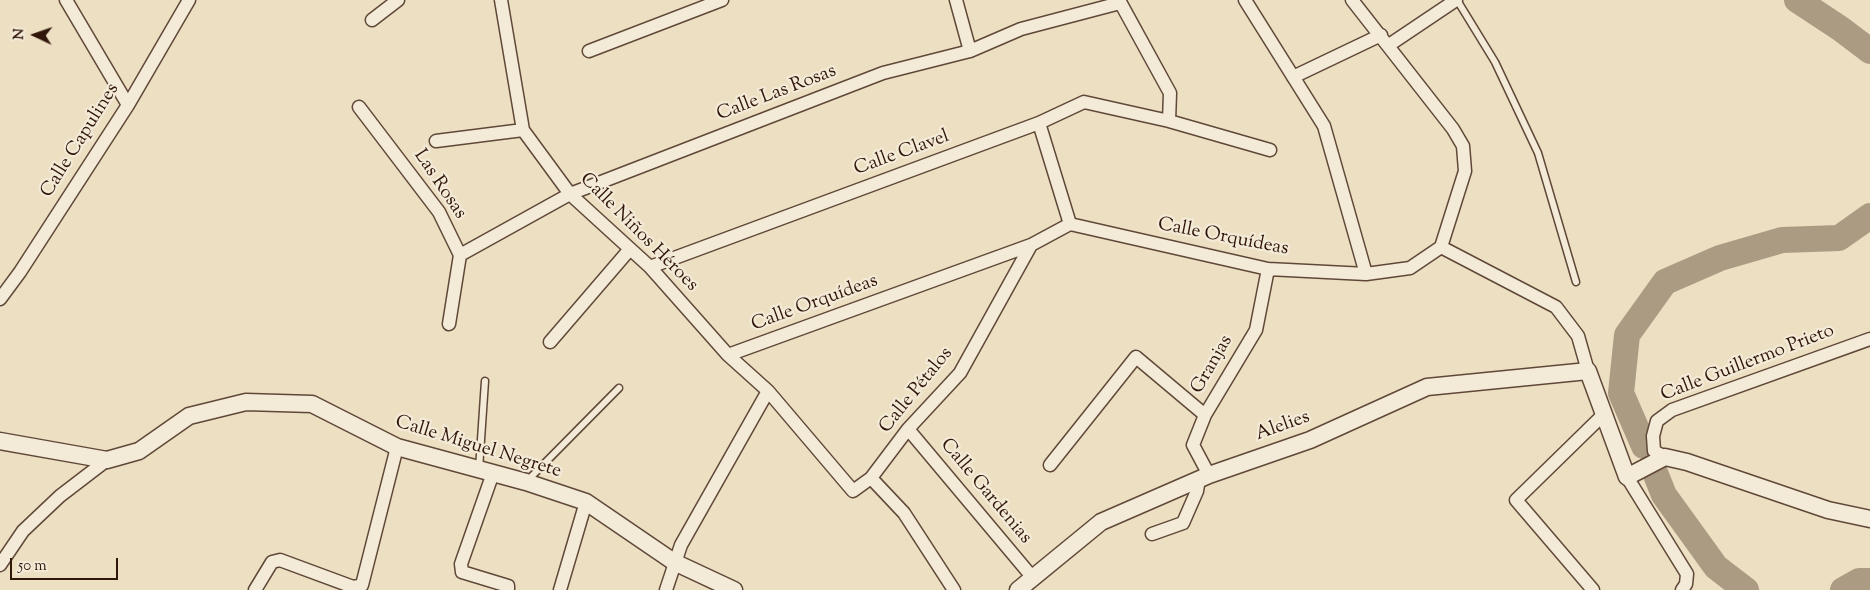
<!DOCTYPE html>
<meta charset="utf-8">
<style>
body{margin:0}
#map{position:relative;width:1870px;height:590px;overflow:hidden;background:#ecdfc2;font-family:"Sorts Mill Goudy",serif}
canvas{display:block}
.north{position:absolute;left:10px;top:10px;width:50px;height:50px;-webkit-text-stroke:4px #f3ead7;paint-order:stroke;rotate:273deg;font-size:14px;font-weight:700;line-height:20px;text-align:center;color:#31160a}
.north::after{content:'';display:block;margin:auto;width:18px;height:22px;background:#31160a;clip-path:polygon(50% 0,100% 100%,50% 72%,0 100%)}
.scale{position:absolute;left:10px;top:558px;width:108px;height:22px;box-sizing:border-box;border:2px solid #31160a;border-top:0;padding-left:6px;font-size:15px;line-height:18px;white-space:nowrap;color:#31160a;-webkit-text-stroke:4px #f3ead7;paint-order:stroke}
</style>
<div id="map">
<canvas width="1870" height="590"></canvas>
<div class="north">N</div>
<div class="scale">50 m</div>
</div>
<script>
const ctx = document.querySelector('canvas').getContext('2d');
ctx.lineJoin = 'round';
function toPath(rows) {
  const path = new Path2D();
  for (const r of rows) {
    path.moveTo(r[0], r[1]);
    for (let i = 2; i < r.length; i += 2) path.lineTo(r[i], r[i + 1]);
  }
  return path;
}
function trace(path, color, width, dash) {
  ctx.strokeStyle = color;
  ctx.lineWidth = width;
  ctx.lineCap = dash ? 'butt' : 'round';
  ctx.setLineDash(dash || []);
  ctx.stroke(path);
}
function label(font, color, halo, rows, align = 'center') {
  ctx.font = font + ' "Sorts Mill Goudy",serif';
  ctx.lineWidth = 4.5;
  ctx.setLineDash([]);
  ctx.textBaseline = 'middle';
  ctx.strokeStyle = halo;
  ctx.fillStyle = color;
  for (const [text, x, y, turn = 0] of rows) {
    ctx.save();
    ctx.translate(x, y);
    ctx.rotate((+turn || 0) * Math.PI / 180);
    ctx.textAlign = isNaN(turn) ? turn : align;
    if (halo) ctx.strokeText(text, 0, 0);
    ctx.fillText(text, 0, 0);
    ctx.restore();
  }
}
const river = toPath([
 [1797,0,1841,29,1870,51],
 [1644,446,1621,393,1627,335,1665,282,1720,258,1782,240,1839,238,1870,216],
 [1652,465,1664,495,1716,567,1746,590],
 [1843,590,1859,581,1870,581]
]);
const service = toPath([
 [1457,0,1495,62,1538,153,1576,282],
 [479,469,485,381],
 [527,481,619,388]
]);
const minor = toPath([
 [66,0,128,105],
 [501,0,523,130,570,194,650,267,728,355,768,391,853,491,871,478,908,429,960,373,1031,245],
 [956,0,970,51],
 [1119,0,1170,93,1169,121],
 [1245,0,1324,126,1366,274],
 [372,20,398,0],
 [1389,45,1456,0],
 [589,51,722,0],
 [1293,77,1381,35],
 [359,107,439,212,460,255,449,324],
 [1039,123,1070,224],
 [436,141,523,130],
 [1441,247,1556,307,1578,336,1588,371],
 [460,255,570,194,883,73,970,51,1021,29,1120,3],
 [650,267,1039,123,1084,102,1169,121,1270,150],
 [0,299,20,272,128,105,189,0],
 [550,342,630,249],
 [728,355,1031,245,1070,224,1268,269,1366,274,1410,268,1441,247,1465,171,1463,146,1453,129,1352,0],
 [908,429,1033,578],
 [1665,457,1654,451,1653,436,1657,421,1672,410,1870,339],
 [1050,465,1136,357,1205,415],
 [493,473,461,564,462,572,508,586,508,590],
 [1209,475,1193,445,1205,415,1256,330,1268,269],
 [1627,477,1687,574,1686,584,1682,590],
 [871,478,904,513,954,590],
 [1152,534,1183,523,1197,491,1199,479],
 [0,565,23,531,60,496,107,460],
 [255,590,272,562,280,560,353,587,362,585,397,447],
 [560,590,586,502],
 [666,590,681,545,768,391],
 [1593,590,1516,500,1603,415]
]);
const tertiary = toPath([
 [0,441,107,460,139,451,189,416,246,402,312,404,397,447,526,482,586,502,674,562,734,590],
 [1018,590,1101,522,1209,475,1310,440,1427,387,1588,371,1627,477,1665,457,1687,462,1828,510,1870,519]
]);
const streetNames = [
 ["Calle Las Rosas",777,94,-21],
 ["Calle Capulines",81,141,-58],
 ["Calle Clavel",902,154,-20],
 ["Las Rosas",439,185,56],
 ["Calle Niños Héroes",638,233,45],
 ["Calle Orquídeas",1223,238,11],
 ["Calle Orquídeas",815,304,-20],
 ["Calle Guillermo Prieto",1748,364,-21],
 ["Granjas",1213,365,-60],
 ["Calle Pétalos",917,391,-51],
 ["Alelies",1283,427,-20],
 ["Calle Miguel Negrete",478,448,17],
 ["Calle Gardenias",985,492,50]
];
trace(river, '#ac9b83', 26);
trace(service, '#604838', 9);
trace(minor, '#604838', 15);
trace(tertiary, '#604838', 19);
trace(service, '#f3ead7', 6);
trace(minor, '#f3ead7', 12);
trace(tertiary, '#f3ead7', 16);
label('19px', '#31160a', '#f3ead7', streetNames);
</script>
